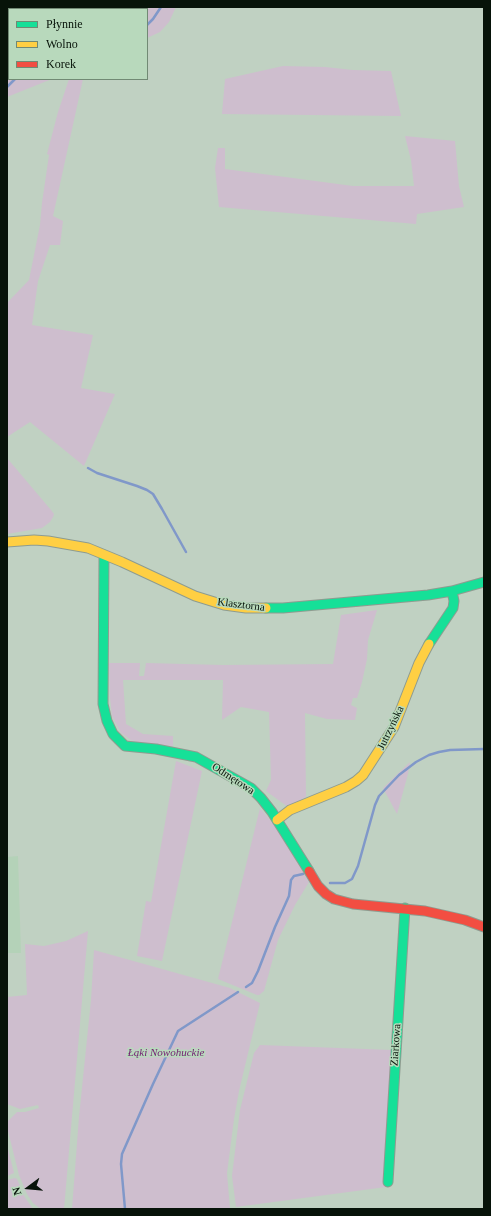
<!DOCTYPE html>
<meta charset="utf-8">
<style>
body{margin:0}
#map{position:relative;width:491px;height:1216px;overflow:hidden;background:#c0d1c2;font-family:Georgia,serif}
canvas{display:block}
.frame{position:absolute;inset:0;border:8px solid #071309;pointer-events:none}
.legend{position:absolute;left:8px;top:8px;width:140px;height:72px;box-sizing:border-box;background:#b8d9bc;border:1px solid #718a74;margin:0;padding:5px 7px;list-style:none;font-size:12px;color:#071309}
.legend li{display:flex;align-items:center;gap:8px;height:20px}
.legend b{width:20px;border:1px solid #718a74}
.north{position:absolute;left:8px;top:1168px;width:40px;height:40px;-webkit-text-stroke:3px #b8d9bc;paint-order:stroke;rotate:254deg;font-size:11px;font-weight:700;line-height:16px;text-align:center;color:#071309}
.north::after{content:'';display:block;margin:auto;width:14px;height:18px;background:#071309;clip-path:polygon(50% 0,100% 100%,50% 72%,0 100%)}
</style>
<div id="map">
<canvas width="491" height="1216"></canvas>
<div class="frame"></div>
<ul class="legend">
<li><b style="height:5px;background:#16e098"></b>Płynnie</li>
<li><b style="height:5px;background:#ffcf43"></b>Wolno</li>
<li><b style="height:5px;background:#f24e42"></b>Korek</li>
</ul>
<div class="north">N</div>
</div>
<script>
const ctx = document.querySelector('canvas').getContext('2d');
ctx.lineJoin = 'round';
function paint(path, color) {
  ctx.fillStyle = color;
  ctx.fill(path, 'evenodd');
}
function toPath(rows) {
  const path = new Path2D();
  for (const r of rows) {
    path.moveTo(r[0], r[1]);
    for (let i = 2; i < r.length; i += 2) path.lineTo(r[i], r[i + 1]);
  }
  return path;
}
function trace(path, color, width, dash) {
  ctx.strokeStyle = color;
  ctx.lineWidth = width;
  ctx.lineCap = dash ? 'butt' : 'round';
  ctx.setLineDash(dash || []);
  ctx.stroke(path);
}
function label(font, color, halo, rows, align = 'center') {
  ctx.font = font + ' Georgia,serif';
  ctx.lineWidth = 3;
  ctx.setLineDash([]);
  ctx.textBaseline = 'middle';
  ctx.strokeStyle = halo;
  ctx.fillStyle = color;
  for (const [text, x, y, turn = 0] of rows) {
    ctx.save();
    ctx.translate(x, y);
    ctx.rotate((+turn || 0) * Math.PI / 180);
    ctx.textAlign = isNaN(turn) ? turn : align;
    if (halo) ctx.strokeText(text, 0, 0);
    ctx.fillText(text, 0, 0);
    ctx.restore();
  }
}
const built = toPath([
 [18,856,21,953,7,953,7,857]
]);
const green = toPath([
 [31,7,176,7,169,22,160,32,147,38,147,9,30,9],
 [9,63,9,79,52,79,7,97,7,69],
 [283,66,325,67,353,70,391,71,401,116,222,114,225,79],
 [69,79,83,79,53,216,63,221,60,245,50,245,38,281,32,325,93,335,81,388,115,394,84,466,30,422,7,437,7,303,29,280,40,225,42,203,49,155,47,154,58,112],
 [405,136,455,141,459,186,464,207,417,214,416,224,219,207,215,168,218,148,225,148,225,169,353,186,414,186,411,160],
 [7,458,51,510,54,514,53,517,50,522,42,528,7,534],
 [377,610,368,640,367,659,362,682,357,698,353,698,351,705,357,708,355,720,327,719,305,713,306,797,288,807,266,791,271,780,269,712,241,707,222,720,223,680,123,680,126,724,143,734,173,736,173,746,141,743,131,740,121,733,112,716,110,698,109,663,140,663,139,676,144,676,146,663,223,665,333,664,341,615],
 [176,761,202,771,162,961,137,956,146,901,151,902],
 [410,762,408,774,397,814,383,788],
 [260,808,275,826,309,882,295,905,278,940,264,991,259,995,257,995,218,979],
 [88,931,64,1209,41,1209,33,1203,27,1194,19,1175,7,1127,7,1122,17,1112,25,1112,39,1108,38,1105,20,1109,7,1104,7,997,27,995,25,944,44,946,66,941],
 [94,950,230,988,260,1003,239,1091,234,1119,227,1173,230,1209,72,1209,79,1117,91,1000],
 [260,1045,392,1050,386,1187,236,1207,232,1176,240,1110,254,1053],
 [7,1145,14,1173,7,1176],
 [15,1178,17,1179,24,1196,33,1209,7,1209,7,1180]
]);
const stream = toPath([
 [147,25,153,19,161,7],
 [7,87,15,79],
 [88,468,97,473,137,486,147,490,153,494,162,509,186,552],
 [330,883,345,883,352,879,358,866,375,805,379,796,399,775,416,762,429,755,439,752,450,750,484,749],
 [246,987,252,983,258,971,275,927,289,896,291,880,294,876,303,874],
 [125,1209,121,1164,122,1154,153,1084,178,1031,238,992]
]);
const street = toPath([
 [25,9,26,7],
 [7,56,9,50]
]);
const fast = toPath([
 [104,555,103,704,107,721,113,734,125,746,156,749,196,757,251,788,261,798,272,812,309,871],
 [266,608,283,608,428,595,452,591,484,582],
 [429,644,453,608,454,601,452,591],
 [388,1182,405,908]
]);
const slow = toPath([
 [7,542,34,540,48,541,88,548,122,562,195,596,224,605,246,608,266,608],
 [277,820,290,810,346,787,356,781,363,775,394,727,419,663,429,644]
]);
const jam = toPath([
 [309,871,318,886,326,894,334,899,353,904,425,911,465,920,484,927]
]);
const streetNames = [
 ["Klasztorna",241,605,7],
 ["Jutrzyńska",391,728,-64],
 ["Odmętowa",233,779,33],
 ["Ziarkowa",396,1045,-86]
];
const parkNames = [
 ["Łąki Nowohuckie",166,1053]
];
paint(built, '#b4d2b8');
paint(green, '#cebece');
trace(stream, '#8098c9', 2.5);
trace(street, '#8e9c90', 11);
trace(fast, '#8e9c90', 11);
trace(slow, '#8e9c90', 11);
trace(jam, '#8e9c90', 11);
trace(street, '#f6f8f6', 9);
trace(fast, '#16e098', 9);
trace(slow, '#ffcf43', 9);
trace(jam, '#f24e42', 9);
label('11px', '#071309', '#b8d9bc', streetNames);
label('italic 11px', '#742273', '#b8d9bc', parkNames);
</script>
